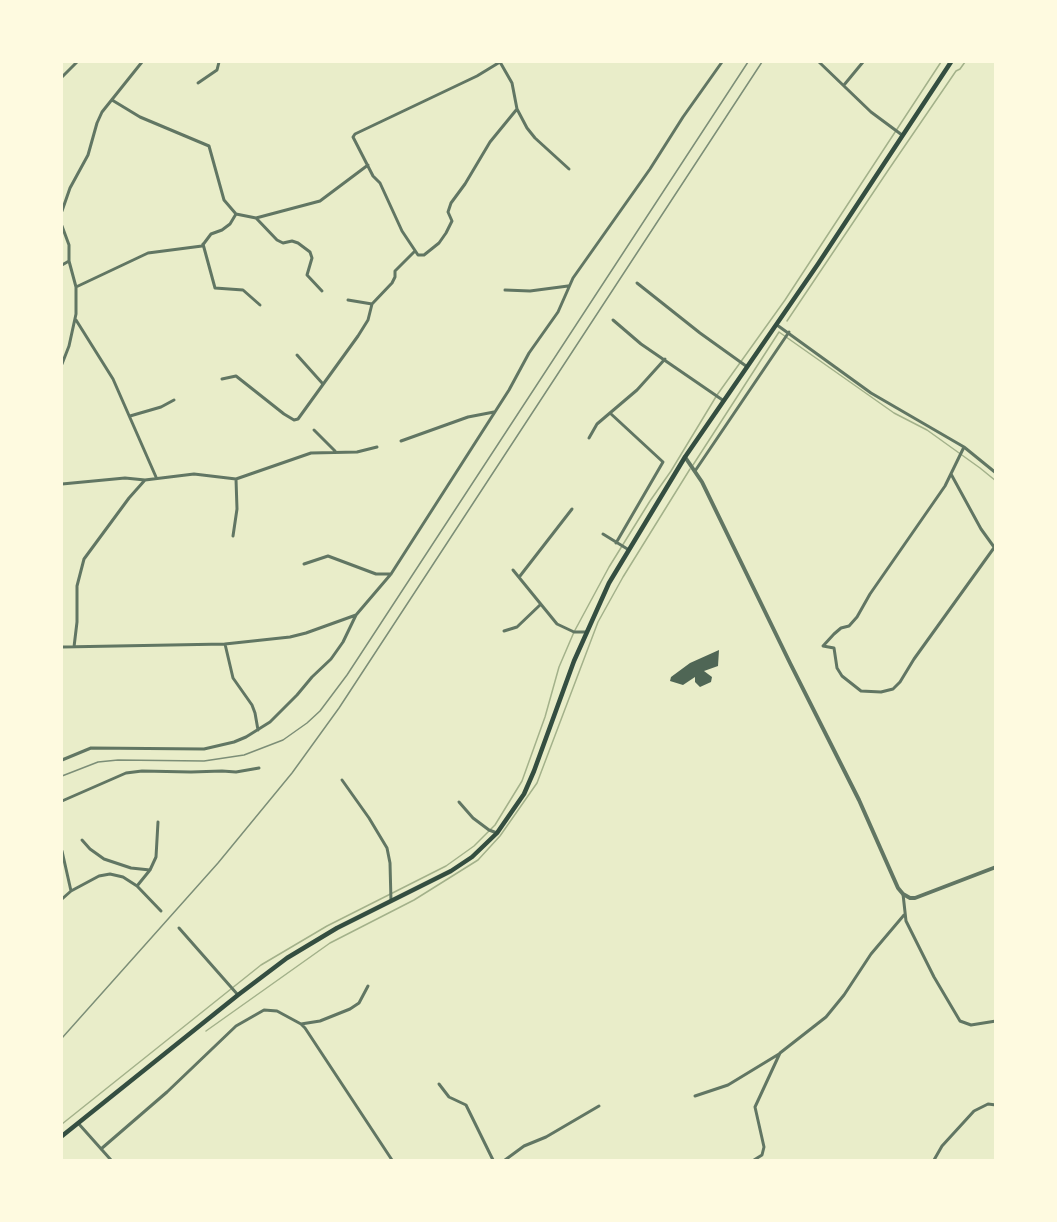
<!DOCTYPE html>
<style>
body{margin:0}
#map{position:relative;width:1057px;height:1222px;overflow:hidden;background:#e9edc9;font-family:Poppins,sans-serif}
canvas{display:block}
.frame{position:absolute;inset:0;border:63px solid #fefae0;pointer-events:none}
</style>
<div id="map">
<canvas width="1057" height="1222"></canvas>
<div class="frame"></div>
</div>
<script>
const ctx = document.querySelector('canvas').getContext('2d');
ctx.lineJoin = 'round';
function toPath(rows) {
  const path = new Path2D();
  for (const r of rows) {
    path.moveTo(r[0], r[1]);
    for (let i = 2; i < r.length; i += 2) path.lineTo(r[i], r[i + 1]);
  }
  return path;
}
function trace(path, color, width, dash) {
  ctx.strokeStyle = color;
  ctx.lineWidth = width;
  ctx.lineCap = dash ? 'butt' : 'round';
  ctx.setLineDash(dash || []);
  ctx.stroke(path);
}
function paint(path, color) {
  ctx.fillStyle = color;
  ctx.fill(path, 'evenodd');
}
const stream = toPath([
 [787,321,889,169,956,71,960,69,965,62],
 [693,465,779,332,894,413,927,430,980,468,996,481],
 [206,1031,330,943,414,900,478,860,500,836,537,783,598,622,623,577,690,469],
 [62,1124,261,965,327,926,446,866,474,846,495,825,522,781,545,717,559,667,574,632,609,567,650,501,671,471,717,395,785,300,941,62]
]);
const building = toPath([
 [719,650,718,666,704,671,712,677,711,682,700,687,695,682,695,677,683,685,670,681,671,677,690,663]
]);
const minor = toPath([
 [500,62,477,76,355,134,353,137,373,176,380,183,402,231,418,255,424,255,439,243,446,233,452,221,448,212,451,203,465,184,490,142,517,109],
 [500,62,512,83,517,109,527,128,535,138,569,169],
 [819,62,871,112,902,135],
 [62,77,77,62],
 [198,83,217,70,219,62],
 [844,85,863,62],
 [112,100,140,117,209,146,224,200,236,214,256,218,320,201,368,165],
 [62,211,70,188,88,155,97,123,102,112,142,62],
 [256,218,277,240,283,243,292,241,298,243,310,252,312,258,307,275,322,291],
 [62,226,69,245,69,261,76,287,76,314,69,346,62,364],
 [203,244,215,288,243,290,260,305],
 [62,265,69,261],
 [637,283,700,333,746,366],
 [76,287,148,253,202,246,211,234,222,230,230,224,236,214],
 [505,290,530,291,568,286],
 [348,300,372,304],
 [76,320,113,379,156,477],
 [613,320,641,344,724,401],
 [777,325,871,393,964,447,996,473],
 [297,355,323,384],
 [222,379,236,376,284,414,294,420,298,419,358,336,368,320,372,304,392,283,395,277,395,271,415,251],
 [610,413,663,462,616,543],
 [130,416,161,407,174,400],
 [314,430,335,451],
 [589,438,597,424,637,390,665,359],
 [401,441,468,417,494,412],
 [964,447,945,486,870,594,857,617,849,626,841,628,834,634,823,646,834,648,837,668,842,676,861,691,881,692,893,689,900,682,914,659,996,545],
 [695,471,789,332],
 [951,474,981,529,994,547],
 [62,484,125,478,145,480],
 [603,534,629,550],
 [233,536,237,509,236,479],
 [304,564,328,556,376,574,391,574],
 [513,570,557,624,574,632,586,632],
 [520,576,572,509],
 [504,631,517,627,540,605],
 [225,644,233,678,252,705,255,713,258,730],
 [62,647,225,644,290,637,306,633,356,615,391,574,509,390,529,353,558,312,573,278,650,169,683,117,722,62],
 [74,647,77,622,77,586,84,559,129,498,145,480,194,474,236,479,311,453,357,452,377,447],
 [62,760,91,748,204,749,234,742,246,737,270,722,297,695,312,677,331,659,343,642,356,615],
 [342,780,369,818,387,848,390,863,391,901],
 [62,801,126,773,142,771,191,772,222,771,236,772,259,768],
 [459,802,473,818,489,830,497,833],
 [82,840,90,849,104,859,131,868,150,870],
 [62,851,71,891],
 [137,886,150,870,156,857,158,822],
 [903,894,906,921,934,977,960,1021,971,1025,996,1021],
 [62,899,71,891,99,876,110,874,123,877,137,886,161,911],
 [179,928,238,995],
 [301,1024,320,1021,350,1009,359,1003,368,986],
 [439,1084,449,1097,466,1105,493,1160],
 [695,1096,728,1085,779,1054],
 [78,1123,111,1160],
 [101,1149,167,1092,236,1026,264,1010,277,1011,301,1024,305,1028,392,1160],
 [505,1160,524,1146,546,1137,599,1106],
 [754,1160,762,1155,764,1147,755,1107,780,1053,826,1017,844,995,871,954,904,915],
 [934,1160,942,1146,974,1111,988,1104,996,1105]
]);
const tertiary = toPath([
 [685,457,702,482,790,663,859,800,898,888,903,894,910,898,915,898,996,867]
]);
const primary = toPath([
 [62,1136,238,995,287,958,337,928,451,871,472,857,497,833,524,794,534,771,574,661,609,583,685,457,818,264,951,62]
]);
const rail = toPath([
 [62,776,98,762,118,760,204,761,244,755,283,740,307,723,320,711,347,675,748,62],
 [62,1038,218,863,292,773,339,708,762,62]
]);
trace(stream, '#a3b18a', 1.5);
paint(building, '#4f6655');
trace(minor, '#617663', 3);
trace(tertiary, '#617663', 4);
trace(primary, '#344e41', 4.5);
trace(rail, '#7c8e77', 1.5);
</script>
